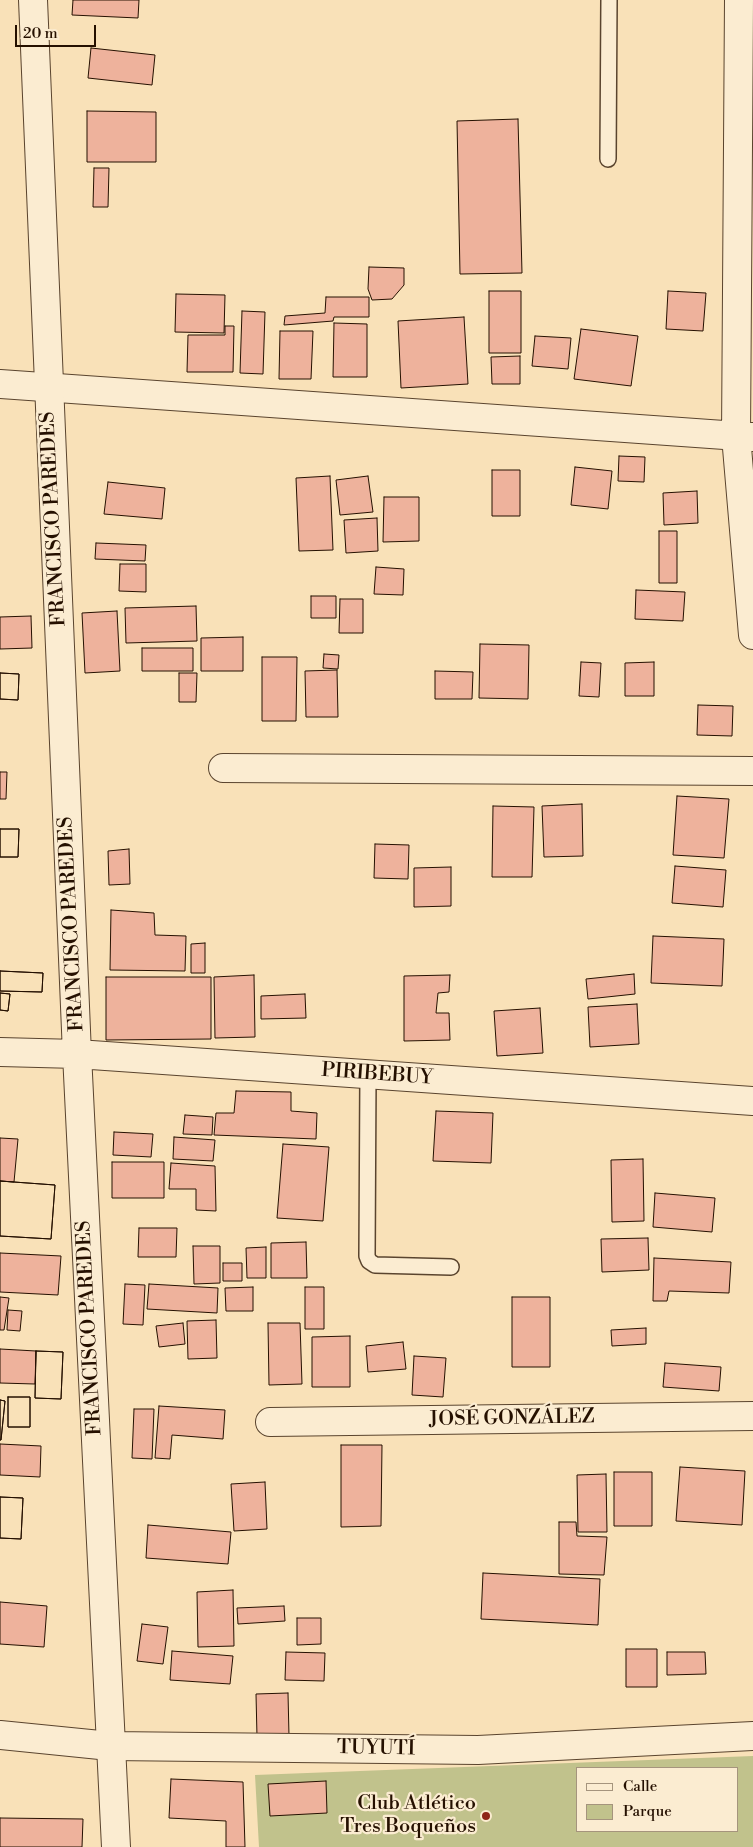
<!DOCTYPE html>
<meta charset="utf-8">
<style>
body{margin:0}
#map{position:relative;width:753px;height:1847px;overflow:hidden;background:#f9e1b8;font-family:"Libre Bodoni",serif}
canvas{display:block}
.legend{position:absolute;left:576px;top:1767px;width:162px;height:65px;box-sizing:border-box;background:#fbecd1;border:1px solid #a5947d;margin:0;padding:6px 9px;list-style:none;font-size:15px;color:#251000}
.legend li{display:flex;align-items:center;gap:10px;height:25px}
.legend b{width:25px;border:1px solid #a5947d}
.scale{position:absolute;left:15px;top:25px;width:81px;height:22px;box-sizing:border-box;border:2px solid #251000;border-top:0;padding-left:6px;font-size:15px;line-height:18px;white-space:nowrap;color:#251000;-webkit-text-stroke:4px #fbecd1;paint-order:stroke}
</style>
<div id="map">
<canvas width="753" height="1847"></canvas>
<ul class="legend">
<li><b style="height:6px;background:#fbecd1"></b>Calle</li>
<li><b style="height:14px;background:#c1c28c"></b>Parque</li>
</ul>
<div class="scale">20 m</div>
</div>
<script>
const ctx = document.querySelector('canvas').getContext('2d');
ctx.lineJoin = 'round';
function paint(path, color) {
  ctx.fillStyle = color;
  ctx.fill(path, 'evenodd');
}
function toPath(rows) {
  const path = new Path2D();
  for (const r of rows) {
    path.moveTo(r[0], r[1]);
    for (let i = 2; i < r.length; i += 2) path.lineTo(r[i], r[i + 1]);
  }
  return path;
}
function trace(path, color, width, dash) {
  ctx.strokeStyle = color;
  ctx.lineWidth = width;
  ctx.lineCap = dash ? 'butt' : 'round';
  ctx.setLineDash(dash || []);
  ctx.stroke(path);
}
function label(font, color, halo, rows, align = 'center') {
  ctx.font = font + ' "Libre Bodoni",serif';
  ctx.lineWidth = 4.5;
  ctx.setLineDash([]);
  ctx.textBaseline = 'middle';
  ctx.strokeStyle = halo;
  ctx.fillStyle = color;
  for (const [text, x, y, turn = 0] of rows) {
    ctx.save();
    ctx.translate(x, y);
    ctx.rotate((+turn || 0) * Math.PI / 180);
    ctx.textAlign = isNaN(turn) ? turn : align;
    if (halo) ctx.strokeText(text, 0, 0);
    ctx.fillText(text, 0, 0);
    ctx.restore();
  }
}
const green = toPath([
 [753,1756,753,1847,259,1847,255,1775],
 [577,1768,737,1768,737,1831,577,1831]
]);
const building = toPath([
 [73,0,139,0,138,18,72,15,73,0],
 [91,48,155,55,152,85,88,78,91,48],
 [87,111,156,112,156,162,87,162,87,111],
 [518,119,522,273,460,274,457,121,518,119],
 [94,168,109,168,108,207,93,207,94,168],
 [369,267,404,268,404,285,392,299,372,300,368,289,369,267],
 [489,291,521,291,521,353,489,353,489,291],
 [668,291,706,293,703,331,666,329,668,291],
 [176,294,225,295,224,333,175,332,176,294],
 [326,297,369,297,369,317,334,317,333,321,284,325,285,316,325,313,326,297],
 [242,311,265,312,263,374,240,373,242,311],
 [464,317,468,384,401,388,398,321,464,317],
 [334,323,367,324,367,377,333,377,334,323],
 [225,326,234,326,233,372,187,372,188,335,225,335,225,326],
 [581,329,638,336,631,386,574,379,581,329],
 [280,331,313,331,311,379,279,379,280,331],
 [535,336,571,338,568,369,532,366,535,336],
 [520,356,520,384,492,384,491,357,520,356],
 [619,456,645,457,644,482,618,481,619,456],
 [575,467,612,471,608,509,571,505,575,467],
 [492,470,520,470,520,516,492,516,492,470],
 [330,476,333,550,299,551,296,478,330,476],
 [368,476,373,512,340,515,336,480,368,476],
 [108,482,165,488,162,519,104,514,108,482],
 [697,491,698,523,664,525,663,493,697,491],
 [384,497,419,497,419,541,383,542,384,497],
 [377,518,378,551,346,553,344,520,377,518],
 [659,531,677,531,677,583,659,583,659,531],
 [96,543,146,545,145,561,95,559,96,543],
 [120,564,146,564,146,592,119,591,120,564],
 [376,567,404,569,403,595,374,594,376,567],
 [636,590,685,592,683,621,635,619,636,590],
 [311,596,336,596,336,618,311,618,311,596],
 [340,599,363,599,363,633,339,633,340,599],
 [196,606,197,641,126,643,125,608,196,606],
 [117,611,120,671,85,673,82,613,117,611],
 [31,616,32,648,0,649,0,617,31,616],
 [243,637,243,671,201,671,201,638,243,637],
 [480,644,529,645,528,699,479,698,480,644],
 [142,648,193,648,193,671,142,671,142,648],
 [324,654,339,655,338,669,323,668,324,654],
 [262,657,297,657,296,721,262,721,262,657],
 [581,662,601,663,599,697,579,696,581,662],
 [654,662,654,696,625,696,625,663,654,662],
 [337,670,338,717,306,717,305,671,337,670],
 [435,671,473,672,472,699,435,699,435,671],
 [0,673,19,674,18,700,0,699,0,673],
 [0,673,19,674,18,700,0,699,0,673],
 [179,673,197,673,196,702,179,702,179,673],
 [698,705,733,706,732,736,697,735,698,705],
 [0,772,7,772,6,799,0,799,0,772],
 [677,796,729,799,724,858,673,855,677,796],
 [582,804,583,856,544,857,542,806,582,804],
 [493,806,534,807,532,877,492,877,493,806],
 [0,829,19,829,18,857,0,857,0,829],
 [0,829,19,829,18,857,0,857,0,829],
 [375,844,409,845,408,879,374,878,375,844],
 [129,849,130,884,109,885,108,851,129,849],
 [675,866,726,870,723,907,672,903,675,866],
 [451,867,451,906,414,907,414,868,451,867],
 [111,910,154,913,155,935,186,936,185,971,110,970,111,910],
 [653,936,724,939,722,986,651,983,653,936],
 [205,943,205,973,191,973,191,944,205,943],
 [0,971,43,973,42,992,0,991,0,971],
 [0,971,43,973,42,992,0,991,0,971],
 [634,974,635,994,588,999,586,979,634,974],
 [254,975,255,1037,215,1038,214,977,254,975],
 [450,975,449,992,438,993,436,1013,449,1013,450,1040,404,1041,404,976,450,975],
 [106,977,211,977,211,1039,106,1040,106,977],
 [0,993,10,994,8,1011,0,1010,0,993],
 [0,993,10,994,8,1011,0,1010,0,993],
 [305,994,306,1018,261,1019,261,996,305,994],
 [637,1004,639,1044,590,1047,588,1007,637,1004],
 [540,1008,543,1053,497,1056,494,1011,540,1008],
 [236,1091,291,1092,291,1111,317,1113,316,1139,214,1135,216,1113,234,1113,236,1091],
 [436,1111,493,1113,491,1163,433,1161,436,1111],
 [185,1115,213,1117,212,1135,183,1134,185,1115],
 [114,1132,153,1134,151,1157,113,1155,114,1132],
 [174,1137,215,1140,213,1161,173,1159,174,1137],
 [0,1138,18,1139,14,1182,0,1181,0,1138],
 [283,1144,329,1147,323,1221,277,1218,283,1144],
 [643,1159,644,1221,612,1222,611,1160,643,1159],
 [112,1162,164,1162,164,1198,112,1198,112,1162],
 [171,1163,215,1166,216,1211,196,1210,196,1189,169,1189,171,1163],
 [0,1181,55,1185,51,1239,0,1236,0,1181],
 [0,1181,55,1185,51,1239,0,1236,0,1181],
 [655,1193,715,1198,712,1232,653,1227,655,1193],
 [139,1228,177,1228,176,1257,138,1257,139,1228],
 [648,1238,649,1270,602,1272,601,1239,648,1238],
 [306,1242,307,1278,271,1278,271,1243,306,1242],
 [193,1246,220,1246,220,1283,194,1284,193,1246],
 [266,1247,266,1278,247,1278,246,1248,266,1247],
 [0,1253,61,1256,58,1295,0,1292,0,1253],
 [654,1258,731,1262,729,1293,669,1291,667,1301,653,1301,654,1258],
 [223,1263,242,1263,242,1281,223,1281,223,1263],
 [125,1284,145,1285,143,1325,123,1324,125,1284],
 [149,1284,218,1288,217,1313,147,1309,149,1284],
 [253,1287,253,1311,226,1311,225,1288,253,1287],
 [305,1287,324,1287,324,1329,305,1329,305,1287],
 [0,1297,9,1298,4,1330,0,1330,0,1297],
 [512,1297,550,1297,550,1367,512,1367,512,1297],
 [8,1310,22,1311,20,1331,7,1330,8,1310],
 [216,1320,217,1358,188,1359,187,1321,216,1320],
 [183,1323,185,1344,159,1347,156,1326,183,1323],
 [268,1323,300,1323,302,1384,269,1385,268,1323],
 [646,1328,646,1344,612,1346,611,1330,646,1328],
 [350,1336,350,1387,312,1387,312,1337,350,1336],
 [403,1342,406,1369,368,1372,366,1346,403,1342],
 [0,1349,36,1351,35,1384,0,1383,0,1349],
 [36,1351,63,1352,61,1399,35,1398,36,1351],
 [36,1351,63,1352,61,1399,35,1398,36,1351],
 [414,1356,446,1358,443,1397,412,1395,414,1356],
 [665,1363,721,1367,719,1391,663,1387,665,1363],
 [8,1397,30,1397,30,1427,8,1427,8,1397],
 [8,1397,30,1397,30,1427,8,1427,8,1397],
 [0,1400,5,1401,1,1440,0,1440,0,1400],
 [0,1400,5,1401,1,1440,0,1440,0,1400],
 [159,1406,225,1410,223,1439,172,1435,170,1459,155,1458,159,1406],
 [134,1409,154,1409,152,1459,132,1458,134,1409],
 [0,1444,41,1446,40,1477,0,1475,0,1444],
 [341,1445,382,1445,381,1526,341,1527,341,1445],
 [680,1467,745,1471,742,1525,676,1521,680,1467],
 [614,1472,652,1472,652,1526,614,1526,614,1472],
 [606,1474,607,1532,578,1532,577,1475,606,1474],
 [265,1482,267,1529,234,1531,231,1484,265,1482],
 [0,1497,23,1498,21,1539,0,1538,0,1497],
 [0,1497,23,1498,21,1539,0,1538,0,1497],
 [559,1522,576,1522,577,1536,607,1537,604,1575,559,1574,559,1522],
 [148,1525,231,1532,228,1564,146,1558,148,1525],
 [483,1573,600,1579,598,1625,481,1619,483,1573],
 [233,1590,234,1646,198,1647,197,1592,233,1590],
 [0,1602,47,1606,44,1647,0,1644,0,1602],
 [284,1606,285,1621,238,1624,237,1608,284,1606],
 [297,1618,321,1618,321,1644,297,1645,297,1618],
 [142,1624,168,1627,163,1664,137,1661,142,1624],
 [626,1649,657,1649,657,1687,626,1687,626,1649],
 [172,1651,233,1656,230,1684,170,1680,172,1651],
 [286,1652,325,1653,324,1681,285,1680,286,1652],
 [667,1652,705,1652,706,1674,667,1675,667,1652],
 [288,1693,289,1736,257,1737,256,1694,288,1693],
 [171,1779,243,1782,245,1847,226,1847,226,1821,169,1818,171,1779],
 [326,1781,327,1813,270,1816,268,1784,326,1781],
 [0,1818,83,1819,82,1847,0,1847,0,1818]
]);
const service = toPath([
 [608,159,609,0],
 [368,1074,367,1256,369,1261,375,1265,451,1267]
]);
const minor = toPath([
 [739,0,736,436,753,635],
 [0,384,753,437],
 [223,768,753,771],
 [270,1422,753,1416],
 [0,1735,110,1746,478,1750,753,1736]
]);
const tertiary = toPath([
 [33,0,77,1054,116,1847],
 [0,1052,77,1054,753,1101]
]);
const markers = [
 [486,1816,5,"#8f2418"]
];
const streetNames = [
 ["FRANCISCO PAREDES",54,519,-93],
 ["FRANCISCO PAREDES",72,924,-93],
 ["PIRIBEBUY",377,1075,4],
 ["FRANCISCO PAREDES",90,1328,-93],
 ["JOSÉ GONZÁLEZ",512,1419,-1],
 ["TUYUTÍ",376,1749,1]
];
const poiNames = [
 ["Club Atlético",476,1804],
 ["Tres Boqueños",476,1827]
];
paint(green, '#c1c28c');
paint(building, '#eeb29c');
trace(building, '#251000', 1);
trace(service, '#5a442e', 18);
trace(minor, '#5a442e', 30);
trace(tertiary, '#5a442e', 30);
trace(service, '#fbecd1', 15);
trace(minor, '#fbecd1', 28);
trace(tertiary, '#fbecd1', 28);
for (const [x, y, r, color] of markers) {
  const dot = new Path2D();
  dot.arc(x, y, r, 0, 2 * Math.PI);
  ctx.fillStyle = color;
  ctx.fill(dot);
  trace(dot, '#fbecd1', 2);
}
label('20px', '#251000', '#fbecd1', streetNames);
label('20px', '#251000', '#fbecd1', poiNames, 'right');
</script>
